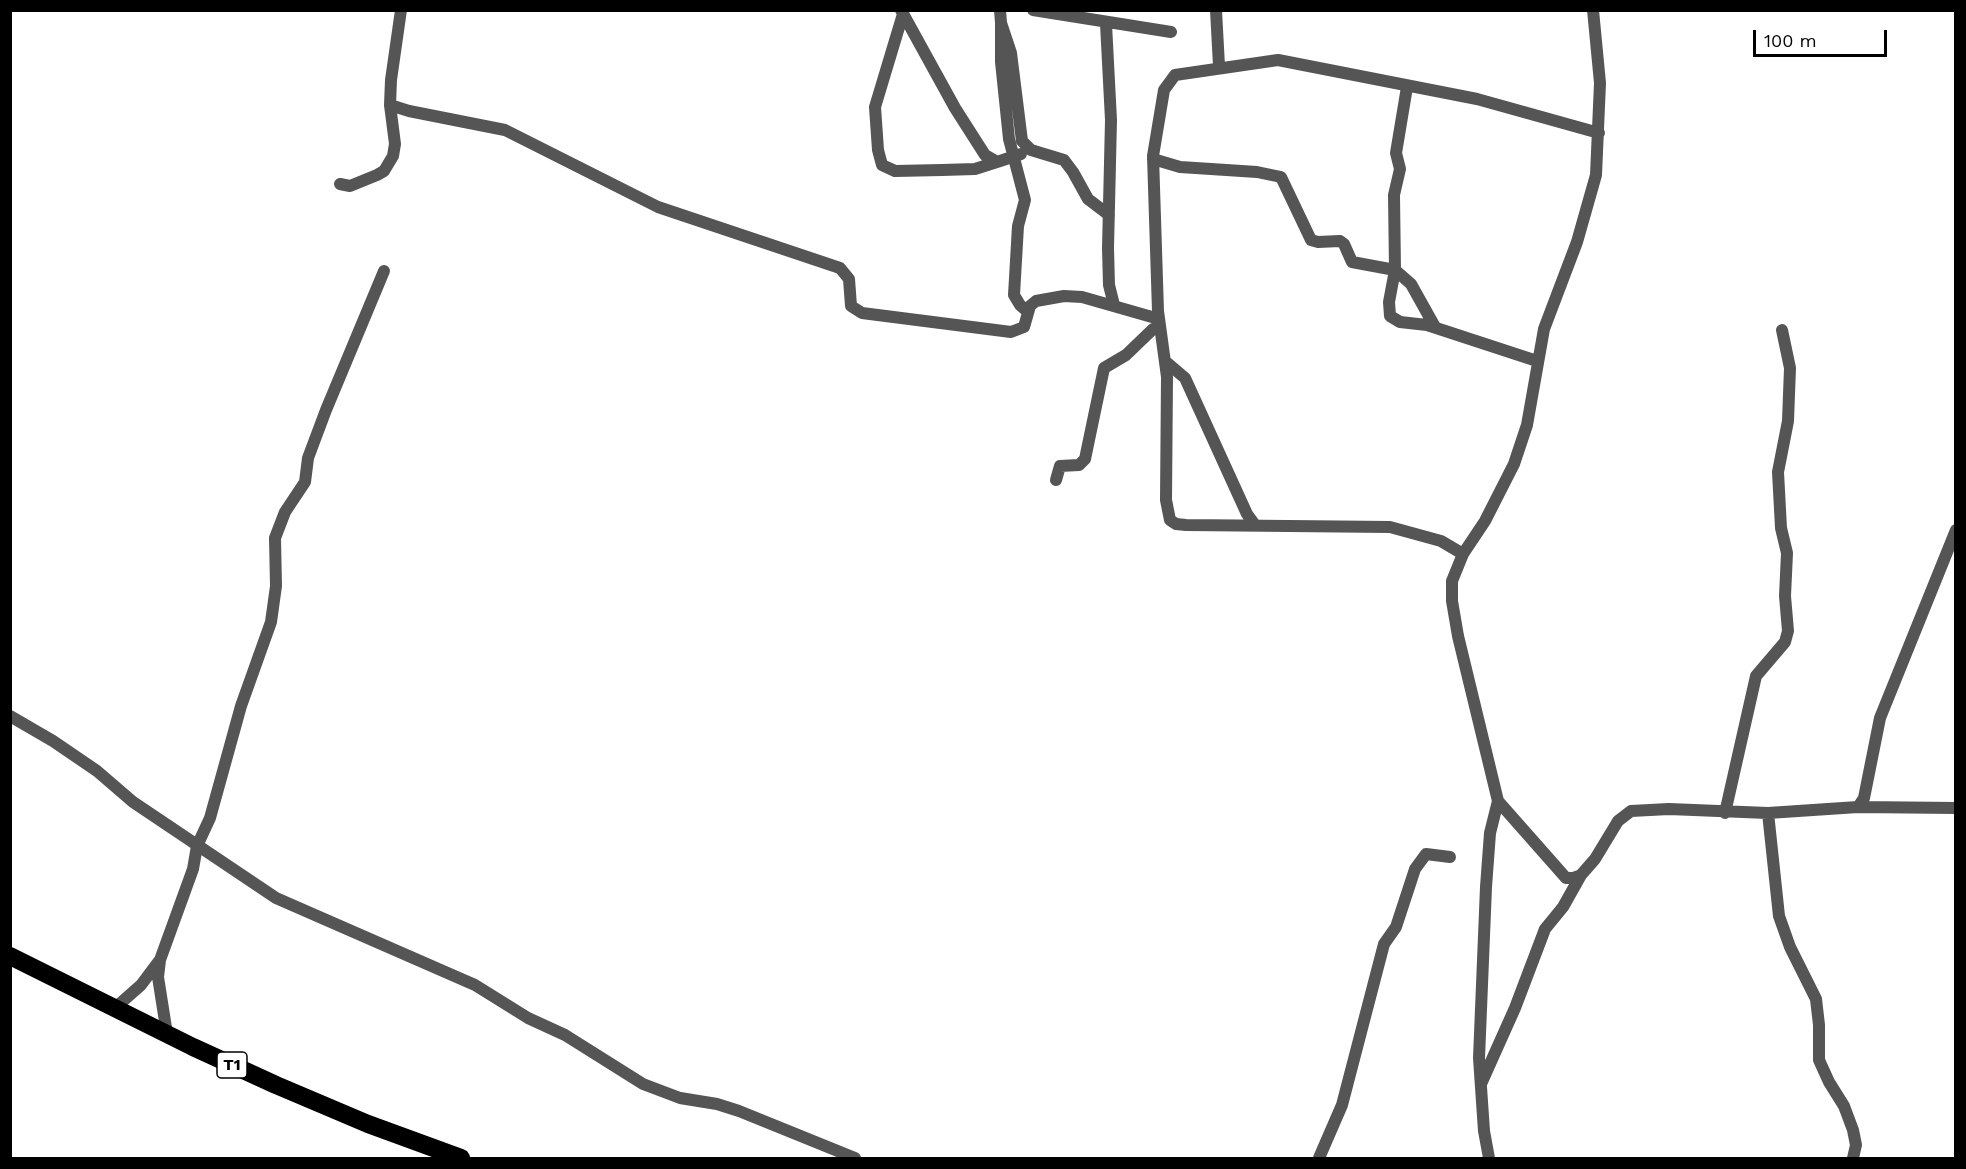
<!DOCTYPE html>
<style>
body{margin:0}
#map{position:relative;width:1966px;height:1169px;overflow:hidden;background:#fff;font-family:"Work Sans",sans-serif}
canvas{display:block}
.frame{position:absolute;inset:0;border:12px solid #000;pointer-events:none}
.scale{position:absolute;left:1753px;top:30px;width:134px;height:27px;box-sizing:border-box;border:3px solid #000;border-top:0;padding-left:8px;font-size:18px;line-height:21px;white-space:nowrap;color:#000;-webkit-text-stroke:4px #fff;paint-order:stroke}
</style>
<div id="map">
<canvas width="1966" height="1169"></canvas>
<div class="frame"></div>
<div class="scale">100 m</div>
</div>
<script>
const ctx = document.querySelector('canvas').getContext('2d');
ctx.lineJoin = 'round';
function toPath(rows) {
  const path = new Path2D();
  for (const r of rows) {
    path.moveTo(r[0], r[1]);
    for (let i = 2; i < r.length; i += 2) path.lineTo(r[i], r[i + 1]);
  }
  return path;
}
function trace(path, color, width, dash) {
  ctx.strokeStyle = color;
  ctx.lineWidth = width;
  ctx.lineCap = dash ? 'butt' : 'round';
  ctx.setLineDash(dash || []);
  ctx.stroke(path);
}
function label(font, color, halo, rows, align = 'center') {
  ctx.font = font + ' "Work Sans",sans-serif';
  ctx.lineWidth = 4.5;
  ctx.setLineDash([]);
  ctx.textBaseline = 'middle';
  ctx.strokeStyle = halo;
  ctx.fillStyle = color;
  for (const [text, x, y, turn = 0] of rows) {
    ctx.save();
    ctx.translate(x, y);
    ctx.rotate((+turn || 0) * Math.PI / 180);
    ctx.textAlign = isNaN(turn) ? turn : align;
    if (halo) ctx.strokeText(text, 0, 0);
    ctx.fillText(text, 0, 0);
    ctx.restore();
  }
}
const minor = toPath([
 [901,10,955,108,985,155,997,162,1021,154],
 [1000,10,1001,23,1011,53,1022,141,1031,150,1064,160,1073,172,1088,199,1109,215],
 [1033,10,1171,32],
 [1216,10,1219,66],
 [903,14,875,107,878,150,882,165,895,171,942,170,975,169,997,162],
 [1001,23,1001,62,1009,139,1025,200,1018,226,1014,295,1020,305,1028,312],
 [1106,24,1111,120,1108,248,1109,285,1114,305],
 [1407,87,1396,153,1400,169,1394,195,1395,270,1389,302,1390,316,1400,322,1427,325,1537,361],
 [390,105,409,111,505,130,658,207,840,268,849,279,851,306,862,313,1011,332,1024,327,1030,306,1036,301,1064,296,1082,297,1159,319],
 [1153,159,1180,167,1257,172,1281,177,1311,240,1318,242,1340,241,1344,244,1352,262,1395,270,1411,284,1435,327],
 [340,184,350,186,377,175,384,171,393,156,395,144,390,105,391,80,401,10],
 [1165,361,1185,378,1247,514,1255,525],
 [1056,480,1060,466,1079,465,1085,459,1104,368,1126,355,1153,329],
 [1463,554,1441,541,1390,527,1186,525,1176,524,1170,520,1166,500,1167,377,1158,311,1153,156,1164,90,1175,75,1278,60,1477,99,1599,133],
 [10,716,53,741,97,771,133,802,276,898,475,985,528,1018,565,1035,643,1084,680,1098,717,1104,739,1111,855,1158],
 [1498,801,1566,878,1573,878,1581,875,1595,859,1618,821,1631,811,1669,809,1768,813,1858,807,1956,808],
 [1858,807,1864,798,1880,718,1956,530],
 [1725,813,1756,676,1785,642,1788,631,1785,596,1787,553,1781,528,1778,472,1788,421,1790,368,1782,330],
 [1768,813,1779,916,1790,947,1816,999,1819,1025,1819,1060,1829,1082,1844,1106,1853,1130,1856,1145,1853,1158],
 [115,1008,141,985,159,961],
 [167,1034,158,977,160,960,193,869,197,846,210,818,241,706,271,622,276,586,275,538,285,512,305,482,308,458,326,410,384,271],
 [1481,1084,1515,1008,1545,929,1563,907,1581,875],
 [1319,1158,1342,1105,1384,944,1396,927,1415,869,1426,854,1450,857],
 [1489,1158,1484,1131,1479,1058,1486,887,1490,833,1498,801,1458,636,1452,601,1452,581,1463,554,1485,521,1514,464,1527,425,1544,329,1577,242,1596,175,1600,83,1593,10]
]);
const highway = toPath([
 [10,956,193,1047,276,1085,368,1124,461,1158]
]);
const shields = [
 [232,1065,30]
];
const shieldNames = [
 ["T1",232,1065]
];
trace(minor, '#555', 12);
trace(highway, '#000', 18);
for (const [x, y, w] of shields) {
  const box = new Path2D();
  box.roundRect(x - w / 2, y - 13, w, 26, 4.5);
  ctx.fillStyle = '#fff';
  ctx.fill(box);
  trace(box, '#000', 1.5);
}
label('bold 16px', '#000', null, shieldNames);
</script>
